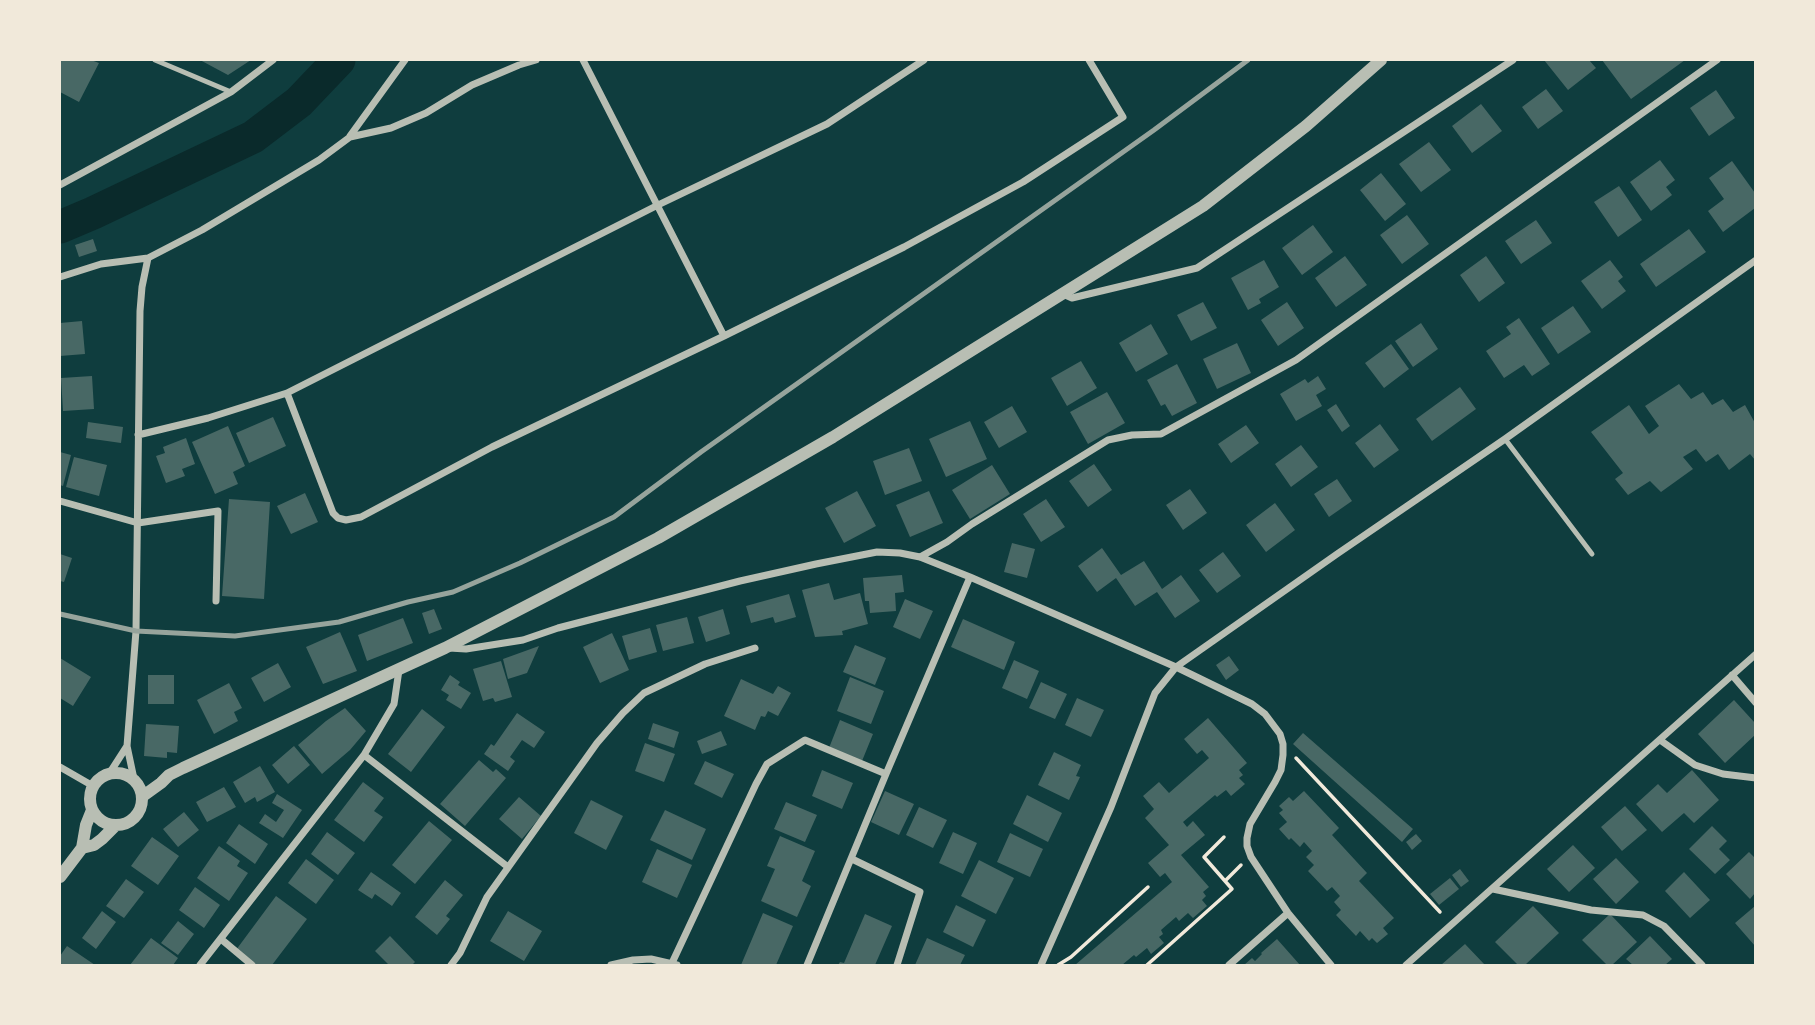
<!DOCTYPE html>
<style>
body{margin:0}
#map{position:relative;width:1815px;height:1025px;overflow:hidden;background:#0f3d3e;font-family:Barlow,sans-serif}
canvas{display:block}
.frame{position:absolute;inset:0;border:61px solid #f1e9da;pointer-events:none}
</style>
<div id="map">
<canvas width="1815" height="1025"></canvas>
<div class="frame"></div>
</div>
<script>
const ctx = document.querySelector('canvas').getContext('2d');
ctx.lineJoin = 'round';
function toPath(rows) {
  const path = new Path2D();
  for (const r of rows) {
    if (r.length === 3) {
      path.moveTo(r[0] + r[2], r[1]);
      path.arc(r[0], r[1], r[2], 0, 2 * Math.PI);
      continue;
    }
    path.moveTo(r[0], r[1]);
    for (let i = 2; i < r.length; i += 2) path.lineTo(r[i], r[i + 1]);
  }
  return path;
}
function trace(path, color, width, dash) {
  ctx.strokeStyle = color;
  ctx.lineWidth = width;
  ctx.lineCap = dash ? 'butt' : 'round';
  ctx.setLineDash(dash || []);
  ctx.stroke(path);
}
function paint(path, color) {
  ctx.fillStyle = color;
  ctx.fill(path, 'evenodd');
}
const river = toPath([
 [60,227,93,213,253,137,299,102,339,60]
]);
const building = toPath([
 [60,60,91,60,99,63,79,102,60,92],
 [200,60,251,60,228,75],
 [1544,60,1589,60,1596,68,1568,90],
 [1602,60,1685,60,1631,99],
 [1546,89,1563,111,1538,129,1522,107],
 [1716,90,1735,118,1709,136,1690,108],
 [1481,104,1502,131,1472,153,1452,126],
 [1429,142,1451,170,1421,192,1399,164],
 [1660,160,1675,180,1666,187,1672,195,1651,211,1630,182],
 [1732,161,1755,193,1755,208,1723,232,1708,211,1724,199,1709,178],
 [1381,173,1406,204,1385,221,1360,190],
 [1619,186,1642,220,1618,237,1594,202],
 [1407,215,1429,244,1402,264,1380,235],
 [1536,220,1552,243,1521,264,1505,241],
 [1313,225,1333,252,1302,275,1282,248],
 [1689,229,1706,252,1656,287,1640,264],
 [93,239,97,251,79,257,75,245],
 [1345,256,1367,285,1336,307,1315,278],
 [1486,256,1505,283,1479,302,1460,275],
 [1264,260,1279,287,1259,299,1261,303,1248,310,1231,278],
 [1610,260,1623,277,1618,281,1626,291,1602,309,1581,281],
 [1203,302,1217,328,1191,341,1177,315],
 [1287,302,1304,328,1278,346,1261,320],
 [1573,306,1591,332,1558,354,1541,328],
 [1519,318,1550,364,1532,376,1524,365,1504,378,1486,351,1511,334,1506,327],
 [82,321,85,354,60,356,60,323],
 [1421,323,1438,349,1413,367,1395,341],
 [1151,324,1168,354,1136,372,1119,343],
 [1237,343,1251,373,1217,389,1203,359],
 [1391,344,1409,369,1384,388,1365,363],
 [1081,361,1097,388,1067,406,1051,378],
 [1177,364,1197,403,1172,416,1165,404,1161,406,1147,380],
 [92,376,94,409,63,411,61,378],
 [1318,376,1326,389,1316,395,1322,406,1296,421,1280,394,1305,379,1308,383],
 [1679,384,1691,399,1703,392,1712,405,1723,399,1733,412,1745,405,1755,423,1755,460,1750,454,1729,470,1718,454,1706,462,1696,449,1683,457,1693,469,1661,492,1650,481,1628,495,1615,479,1623,473,1591,432,1629,405,1649,434,1659,426,1645,406],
 [1460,387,1476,409,1432,441,1416,419],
 [1107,392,1125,423,1088,444,1070,412],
 [1336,404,1350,426,1342,432,1327,410],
 [1012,406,1027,432,999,448,984,422],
 [273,417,286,446,249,463,236,433],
 [970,421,987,459,946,477,929,439],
 [88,422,123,427,121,443,86,438],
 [1380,424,1399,450,1374,468,1355,443],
 [1246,425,1259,443,1231,463,1218,444],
 [228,426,245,466,233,472,238,484,215,494,192,442],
 [186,438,195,464,182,469,185,476,166,483,156,456,165,453,163,447],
 [1301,445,1318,467,1291,487,1275,464],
 [909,448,922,481,885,495,873,461],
 [60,452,71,455,63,486,60,485],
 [74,457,107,465,99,496,66,487],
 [1094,464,1112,490,1088,507,1069,481],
 [992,465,1010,494,970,519,952,490],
 [1337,479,1352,501,1329,517,1314,494],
 [1190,489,1207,513,1183,530,1166,505],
 [857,491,876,526,844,543,825,508],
 [929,491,943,523,910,537,896,505],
 [305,493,318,522,291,534,277,506],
 [229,499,270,502,264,599,222,596],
 [1046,499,1065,527,1041,542,1023,514],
 [1275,503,1295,530,1266,552,1246,525],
 [1012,543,1035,549,1027,578,1004,572],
 [1102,548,1121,575,1144,561,1162,589,1181,575,1200,601,1175,618,1157,592,1135,606,1116,578,1097,592,1078,566],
 [1223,552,1241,576,1217,593,1199,570],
 [60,554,72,558,64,582,60,581],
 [902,575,904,592,895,593,896,611,870,613,869,601,865,601,863,578],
 [829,583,834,600,860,593,868,624,842,631,843,635,815,637,802,590],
 [789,594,796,617,775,623,773,617,751,623,746,606],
 [905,599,933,611,920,639,893,627],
 [434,609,442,629,429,634,422,613],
 [723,609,730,634,706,642,698,617],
 [687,617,694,643,663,651,656,625],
 [403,618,413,643,367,661,358,635],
 [963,619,1015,642,1004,670,951,647],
 [650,628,657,652,629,660,622,636],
 [340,632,357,671,323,684,306,647],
 [612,633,629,670,600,683,583,647],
 [855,645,886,658,875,685,843,672],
 [539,646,527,673,508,679,503,659],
 [1229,656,1239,670,1226,680,1216,665],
 [60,658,91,677,73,706,60,698],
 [1014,660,1039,671,1027,699,1002,688],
 [501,661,512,697,495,702,493,698,483,701,473,669],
 [278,663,291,687,264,702,251,678],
 [148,675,174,675,174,704,148,704],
 [450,675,460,682,458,685,471,693,461,709,446,700,449,695,441,690],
 [850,677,884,691,871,724,837,711],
 [741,679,773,694,778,686,791,693,778,716,768,711,765,717,761,716,755,730,724,716],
 [1041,682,1067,694,1055,719,1029,708],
 [229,683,242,708,234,712,238,721,214,734,197,700],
 [1077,698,1104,710,1091,737,1065,725],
 [1734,700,1755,723,1755,735,1725,763,1698,734],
 [345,708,366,731,350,750,322,774,298,745,326,721],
 [422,709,445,727,411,772,388,754],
 [517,713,545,732,534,748,522,740,510,757,515,761,508,771,484,754,491,744,494,746],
 [1208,718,1247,763,1239,770,1243,775,1239,778,1245,784,1231,796,1226,790,1217,797,1215,795,1183,822,1187,827,1193,821,1205,835,1181,855,1209,887,1203,892,1206,896,1202,900,1207,906,1193,918,1188,913,1179,921,1176,917,1161,930,1163,934,1159,937,1164,943,1151,954,1147,948,1136,957,1134,955,1122,965,1075,965,1172,882,1165,873,1160,877,1148,863,1169,845,1145,818,1154,809,1143,796,1159,782,1169,793,1209,758,1202,750,1197,754,1184,739],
 [840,720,873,734,862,761,829,748],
 [653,723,679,732,674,748,648,739],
 [146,724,179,726,177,753,167,752,167,758,144,756],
 [721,731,727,745,702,754,697,741],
 [1303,733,1413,829,1402,842,1293,744],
 [645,743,675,754,664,782,635,771],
 [294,746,310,765,288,784,272,765],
 [1054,752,1081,765,1076,776,1080,777,1069,800,1038,785],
 [479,760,493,772,496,769,506,778,465,826,440,804],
 [705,761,734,774,722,798,694,784],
 [260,766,275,792,257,802,255,797,245,803,233,782],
 [822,770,853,783,842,809,812,796],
 [1692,770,1719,800,1694,823,1684,813,1662,832,1636,804,1658,784,1667,793],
 [363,782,384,798,374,811,383,817,364,842,334,820],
 [224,787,236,807,207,822,196,802],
 [885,791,914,804,899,835,871,822],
 [1304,791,1339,828,1332,835,1367,873,1359,881,1394,918,1383,928,1388,934,1377,943,1372,938,1369,941,1360,931,1356,936,1336,915,1341,910,1334,902,1340,896,1332,887,1327,891,1308,871,1314,865,1306,857,1312,851,1304,842,1300,847,1291,838,1289,840,1279,829,1287,822,1279,813,1283,810,1279,806,1289,797,1293,801],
 [277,794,302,810,283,838,259,823,265,814,276,822,284,810,272,803],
 [1027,795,1062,813,1048,842,1013,824],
 [519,797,541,816,522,839,499,819],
 [591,800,623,816,606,850,574,833],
 [786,802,817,815,805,842,774,829],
 [1625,806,1647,830,1622,851,1601,827],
 [919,807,947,820,933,848,906,835],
 [665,810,706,829,692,860,650,840],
 [184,812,199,830,178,847,163,829],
 [429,821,452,840,415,884,392,865],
 [239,824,268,844,255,864,226,843],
 [1712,826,1727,841,1719,849,1730,860,1715,874,1689,849],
 [327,832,355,853,338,875,311,854],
 [953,832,977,843,963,874,939,863],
 [1010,833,1043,849,1030,877,997,862],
 [1416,834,1422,841,1412,850,1406,842],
 [780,836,815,851,802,881,811,886,797,917,761,901,775,869,767,866],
 [152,837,179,856,158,885,131,866],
 [1573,845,1595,868,1569,892,1547,869],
 [219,846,240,861,237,866,248,873,229,901,197,878],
 [657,849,692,865,677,898,642,882],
 [1749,852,1755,858,1755,893,1750,899,1726,874],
 [1616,858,1639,882,1616,904,1593,879],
 [306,859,334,880,316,904,288,883],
 [979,860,1014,878,996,914,961,896],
 [1460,869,1469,881,1461,887,1452,875],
 [371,872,401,893,392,906,375,894,372,899,358,890],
 [1684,872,1710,900,1690,918,1665,891],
 [1450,878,1459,889,1439,905,1430,894],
 [126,879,144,892,124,918,106,906],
 [445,880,463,895,446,916,450,919,437,935,415,917],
 [195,887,220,905,204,928,179,910],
 [276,896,307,919,272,965,256,965,236,950],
 [956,905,986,920,973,947,943,932],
 [1533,906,1559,933,1525,965,1518,965,1495,942],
 [1755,906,1755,946,1735,923],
 [102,911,116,922,96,949,82,938],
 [508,911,542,931,524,961,490,941],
 [763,913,793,926,776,965,741,965],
 [865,914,892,926,875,965,838,965,840,962,844,963],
 [1610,914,1637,942,1612,965,1607,965,1582,940],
 [178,921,194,934,178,955,161,943],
 [390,936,415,962,412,965,389,965,375,951],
 [1650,936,1672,959,1665,965,1633,965,1626,959],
 [151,938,178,958,173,965,130,965],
 [927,938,965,955,960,965,915,965],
 [1277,939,1300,965,1244,965,1252,958,1255,961,1262,954,1261,953],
 [1465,944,1485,965,1441,965],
 [67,946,95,965,60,965,60,956]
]);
const path = toPath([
 [1296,758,1440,912],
 [1225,881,1241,865],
 [1058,965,1071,957,1148,887],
 [1147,965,1232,889,1204,857,1224,837]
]);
const service = toPath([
 [155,60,231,92],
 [1505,439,1592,554]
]);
const minor = toPath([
 [583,60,724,336],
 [350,136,405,60],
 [60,185,231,92,273,60],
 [60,277,101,264,148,258,202,230,319,160,350,137,391,128,426,113,472,85,519,65,536,60],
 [1063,294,1072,298,1197,268,1513,60],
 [287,393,333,513,338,518,346,520,361,517,492,447,724,336,904,247,1023,182,1123,117,1089,60],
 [138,435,208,418,287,393,658,205,827,124,924,60],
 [60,501,138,523,218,511,216,601],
 [920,557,947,542,972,524,1108,440,1132,435,1161,434,1296,360,1717,60],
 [449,648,466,649,523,640,558,628,740,581,816,564,877,552,900,553,920,557,970,577,1176,667,1252,704,1265,714,1280,734,1283,744,1283,755,1281,770,1275,782,1250,824,1247,838,1247,846,1251,857,1288,913,1331,965],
 [1732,675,1756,703],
 [1660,740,1695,765,1723,774,1756,778],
 [364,755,508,867],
 [60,767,93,786],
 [109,774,127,746],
 [134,779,127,746,136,631,140,311,142,287,148,258],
 [852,859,920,892,897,965],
 [1493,889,1591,910,1643,915,1664,926,1702,965],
 [221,939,252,965],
 [672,963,756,784,767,764,805,740,886,774],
 [200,965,364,755,394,704,399,670],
 [451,965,460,953,487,897,597,743,623,713,644,693,705,664,755,648],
 [611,965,633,960,651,959,677,965],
 [807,965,886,774,970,577],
 [1041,965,1111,807,1155,693,1176,667,1337,554,1505,439,1756,260],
 [1229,965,1288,913],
 [1406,965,1756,654]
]);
const tertiary = toPath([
 [116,799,26],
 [143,796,161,783,169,775,183,768,445,648,658,538,833,437,1203,206,1306,126,1381,60],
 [82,848,94,845,102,839,116,825],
 [60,877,82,848,86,825,92,810]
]);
const rail = toPath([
 [60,614,136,631,235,636,339,622,408,602,453,592,520,563,614,517,701,452,1154,130,1248,60]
]);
trace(river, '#0a2a2b', 33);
paint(building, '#486865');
trace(path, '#f1e9da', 3.5);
trace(service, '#b8beb3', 5);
trace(minor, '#b8beb3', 7);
trace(tertiary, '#b8beb3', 12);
trace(rail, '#97a49c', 5);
</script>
